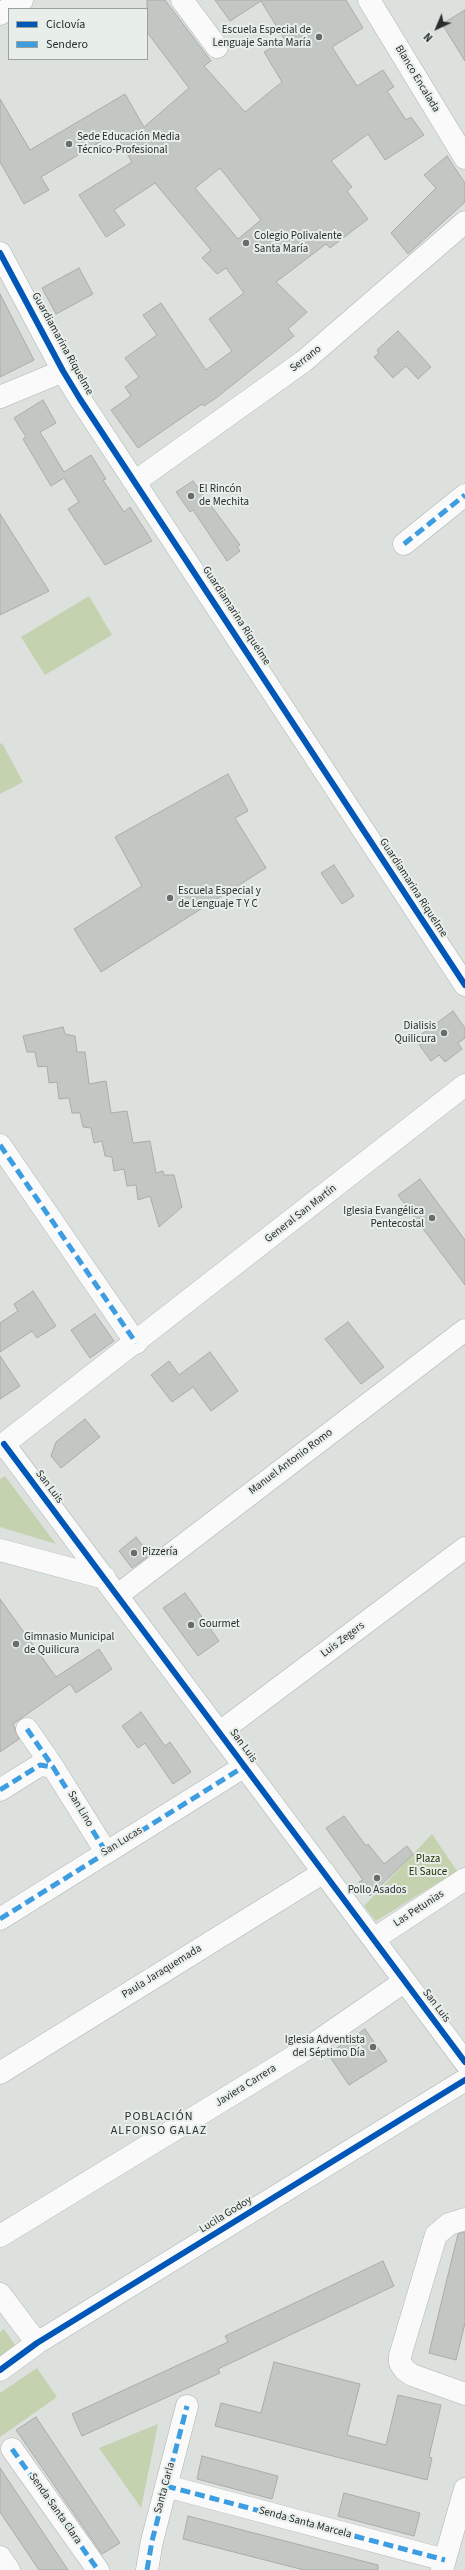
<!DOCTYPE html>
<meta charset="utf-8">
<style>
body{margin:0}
#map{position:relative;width:465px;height:2570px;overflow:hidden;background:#dce1de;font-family:"Source Sans 3",sans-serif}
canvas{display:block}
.legend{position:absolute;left:8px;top:8px;width:140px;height:52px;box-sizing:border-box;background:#e8efeb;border:1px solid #9ca19f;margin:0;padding:5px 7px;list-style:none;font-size:12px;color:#2a2d2c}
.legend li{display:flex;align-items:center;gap:8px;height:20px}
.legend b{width:20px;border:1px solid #9ca19f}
.north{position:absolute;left:417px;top:8px;width:40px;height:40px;-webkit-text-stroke:3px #e8efeb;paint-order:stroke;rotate:224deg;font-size:11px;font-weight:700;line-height:16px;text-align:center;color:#2a2d2c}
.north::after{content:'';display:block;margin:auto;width:14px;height:18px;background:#2a2d2c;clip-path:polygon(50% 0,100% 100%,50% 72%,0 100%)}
</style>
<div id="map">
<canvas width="465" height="2570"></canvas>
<ul class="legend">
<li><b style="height:5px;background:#0057b8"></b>Ciclovía</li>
<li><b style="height:5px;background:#3d9de1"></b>Sendero</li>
</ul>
<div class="north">N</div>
</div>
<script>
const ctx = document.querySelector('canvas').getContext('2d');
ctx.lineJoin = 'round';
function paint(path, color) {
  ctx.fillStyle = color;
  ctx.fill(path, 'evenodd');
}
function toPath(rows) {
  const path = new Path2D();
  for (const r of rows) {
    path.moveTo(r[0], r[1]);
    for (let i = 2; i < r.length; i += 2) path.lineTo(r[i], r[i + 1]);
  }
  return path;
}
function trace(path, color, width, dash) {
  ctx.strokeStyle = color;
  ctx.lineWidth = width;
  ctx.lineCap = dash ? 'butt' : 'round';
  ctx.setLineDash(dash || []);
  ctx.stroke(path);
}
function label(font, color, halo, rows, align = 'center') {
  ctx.font = font + ' "Source Sans 3",sans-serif';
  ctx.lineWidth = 4;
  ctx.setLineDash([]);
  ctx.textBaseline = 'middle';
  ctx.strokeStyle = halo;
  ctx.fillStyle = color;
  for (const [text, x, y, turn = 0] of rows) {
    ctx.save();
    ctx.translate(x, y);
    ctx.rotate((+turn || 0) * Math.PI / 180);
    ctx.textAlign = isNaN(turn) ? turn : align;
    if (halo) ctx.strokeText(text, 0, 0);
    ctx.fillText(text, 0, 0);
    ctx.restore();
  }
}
const green = toPath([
 [89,596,112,635,45,675,21,637],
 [2,743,23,782,0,794,0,744],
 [5,1476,56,1544,0,1527,0,1479],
 [432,1834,457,1871,376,1921,364,1906],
 [4,2329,15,2345,0,2356,0,2332],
 [37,2368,57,2397,0,2437,0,2393],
 [158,2424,141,2508,99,2448]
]);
const building = toPath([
 [147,0,165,0,211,61,204,66,245,112,282,82,264,52,285,40,261,1,230,21,215,0,346,0,363,28,332,47,357,86,383,70,394,87,387,91,406,120,411,117,424,135,385,160,368,134,331,161,352,187,347,191,368,219,330,248,326,244,276,282,307,312,288,329,294,336,216,398,204,406,202,404,138,448,111,410,131,396,125,387,139,377,125,358,157,335,143,315,161,303,206,370,232,351,209,319,244,293,226,268,217,274,202,258,211,250,155,183,114,210,125,225,106,237,79,195,132,162,115,133,41,177,49,190,24,204,0,162,0,99,30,150,125,94,144,127,189,88,147,32,147,0],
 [220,168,261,220,238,239,195,188,220,168],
 [465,10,465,61,442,24,465,10],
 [447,156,465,183,465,202,408,254,391,233,436,188,424,175,447,156],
 [79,268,93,294,56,314,42,288,79,268],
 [0,294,34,360,0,377,0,294],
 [398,331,431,367,418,379,406,366,393,378,374,357,379,353,377,350,398,331],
 [43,400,56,423,40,432,64,472,91,455,106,479,103,480,124,512,130,507,152,541,105,565,68,509,79,502,64,478,51,486,23,439,26,437,14,418,43,400],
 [193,481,240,545,237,547,240,551,227,561,193,510,190,512,176,492,193,481],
 [0,514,49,591,0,615,0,514],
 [228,774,248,811,235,818,266,868,101,972,74,929,142,886,115,837,228,774],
 [334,865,354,896,342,904,321,873,334,865],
 [453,1011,465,1028,465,1038,458,1043,462,1049,445,1062,439,1055,431,1061,415,1039,453,1011],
 [63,1027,65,1034,75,1036,77,1052,85,1052,89,1084,106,1081,111,1113,127,1111,133,1143,150,1141,156,1173,163,1171,164,1175,174,1175,182,1207,159,1227,150,1196,138,1200,136,1185,127,1186,124,1169,114,1171,112,1157,105,1156,102,1141,94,1143,91,1128,83,1127,80,1113,72,1113,69,1098,59,1099,57,1082,49,1083,47,1066,38,1067,35,1052,27,1052,23,1036,63,1027],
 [420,1179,465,1240,465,1285,398,1195,420,1179],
 [33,1291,56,1326,37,1338,32,1331,0,1352,0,1323,18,1311,14,1304,33,1291],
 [95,1314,114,1341,90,1358,71,1330,95,1314],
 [348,1322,384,1367,361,1384,325,1339,348,1322],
 [210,1352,238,1391,211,1411,193,1387,172,1402,151,1375,169,1361,179,1375,210,1352],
 [0,1356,20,1386,0,1399,0,1356],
 [85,1419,100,1437,61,1468,51,1456,56,1442,85,1419],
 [136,1537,150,1555,132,1568,119,1551,136,1537],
 [185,1593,219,1641,198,1656,163,1608,185,1593],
 [0,1599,56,1677,99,1649,112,1669,76,1693,70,1684,20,1719,13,1724,19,1739,0,1752,0,1599],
 [141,1712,165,1746,170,1742,191,1772,173,1784,145,1743,138,1748,122,1726,141,1712],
 [344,1816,366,1846,368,1844,384,1864,407,1846,413,1854,370,1896,359,1882,363,1880,326,1828,344,1816],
 [365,2029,387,2061,349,2085,328,2054,365,2029],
 [465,2232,465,2323,456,2360,429,2353,458,2234,465,2232],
 [383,2261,394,2286,218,2369,220,2373,82,2436,72,2414,228,2342,225,2336,383,2261],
 [274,2362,360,2384,347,2435,386,2445,398,2395,441,2405,429,2457,432,2458,427,2480,215,2426,221,2403,261,2413,274,2362],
 [36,2417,120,2543,102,2554,16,2430,36,2417],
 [202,2456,278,2476,272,2499,197,2479,202,2456],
 [0,2468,68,2570,39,2570,0,2512,0,2468],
 [344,2493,420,2513,414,2536,338,2516,344,2493],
 [188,2516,378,2565,378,2570,304,2570,183,2539,188,2516]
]);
const minor = toPath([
 [182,0,217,47],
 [369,0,465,158],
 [0,14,22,0],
 [0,253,63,371,80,399,465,985],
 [0,397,63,371],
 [136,481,304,361,465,222],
 [404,544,465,495],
 [0,1145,136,1343],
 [4,1444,465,2062],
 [0,1550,105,1578],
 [118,1595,465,1330],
 [27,1729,53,1767],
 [220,1732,465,1548],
 [0,1790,40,1765,53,1767,106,1852],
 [0,1919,245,1766],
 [374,1939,465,1879],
 [0,2073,324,1872],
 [465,2219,449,2224,436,2235,400,2356,400,2363,405,2370,412,2375,465,2394],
 [0,2236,308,2048,405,1981],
 [0,2294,37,2343],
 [0,2370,37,2343,465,2080],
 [12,2449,98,2570],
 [166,2486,445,2560],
 [0,2557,9,2570],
 [147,2570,152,2541,187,2406],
 [442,2570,465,2489]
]);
const major = toPath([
 [0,1447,465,1085]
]);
const quiet = toPath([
 [404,544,465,495],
 [0,1145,136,1343],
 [27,1729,53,1767],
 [0,1790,40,1765,53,1767,106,1852],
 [0,1919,245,1766],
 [12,2449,98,2570],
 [166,2486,445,2560],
 [147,2570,152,2541,187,2406]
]);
const cycleway = toPath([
 [0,253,63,371,80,399,465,985],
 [4,1444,465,2062],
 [0,2370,37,2343,465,2080]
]);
const markers = [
 [319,37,4,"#686c6a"],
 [69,144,4,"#686c6a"],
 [246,243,4,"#686c6a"],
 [191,496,4,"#686c6a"],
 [170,898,4,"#686c6a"],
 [444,1033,4,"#686c6a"],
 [432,1218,4,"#686c6a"],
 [134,1553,4,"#686c6a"],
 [191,1625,4,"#686c6a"],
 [16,1644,4,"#686c6a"],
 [377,1878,4,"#686c6a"],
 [373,2047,4,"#686c6a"]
];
const poiNames = [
 ["Escuela Especial de",311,31,"right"],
 ["Lenguaje Santa María",311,44,"right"],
 ["Sede Educación Media",77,138],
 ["Técnico-Profesional",77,151],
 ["Colegio Polivalente",254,237],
 ["Santa María",254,250],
 ["El Rincón",199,490],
 ["de Mechita",199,503],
 ["Escuela Especial y",178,892],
 ["de Lenguaje T Y C",178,905],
 ["Dialisis",436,1027,"right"],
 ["Quilicura",436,1040,"right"],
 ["Iglesia Evangélica",424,1212,"right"],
 ["Pentecostal",424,1225,"right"],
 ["Pizzería",142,1553],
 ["Gourmet",199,1625],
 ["Gimnasio Municipal",24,1638],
 ["de Quilicura",24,1651],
 ["Pollo Asados",377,1891,"center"],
 ["Iglesia Adventista",365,2041,"right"],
 ["del Séptimo Día",365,2054,"right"]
];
const streetNames = [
 ["Blanco Encalada",417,79,59],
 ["Guardiamarina Riquelme",62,344,61],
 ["Serrano",306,359,-38],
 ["Guardiamarina Riquelme",236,616,57],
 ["Guardiamarina Riquelme",413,888,57],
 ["General San Martín",301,1214,-38],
 ["Manuel Antonio Romo",291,1462,-37],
 ["San Luis",49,1487,53],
 ["Luis Zegers",343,1640,-37],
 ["San Luis",243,1746,54],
 ["San Lino",80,1809,59],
 ["San Lucas",122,1842,-32],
 ["Las Petunias",419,1909,-33],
 ["Paula Jaraquemada",162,1972,-32],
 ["San Luis",436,2006,53],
 ["Javiera Carrera",246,2086,-32],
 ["Lucila Godoy",226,2215,-32],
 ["Santa Carla",165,2488,-75],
 ["Senda Santa Clara",55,2509,55],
 ["Senda Santa Marcela",305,2523,15]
];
const parkNames = [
 ["Plaza",428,1860],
 ["El Sauce",428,1873]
];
const neighbourhoodNames = [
 ["POBLACIÓN",159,2117],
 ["ALFONSO GALAZ",159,2131]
];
paint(green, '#c4d2b0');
paint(building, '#c3c7c4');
trace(building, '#a9acaa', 1);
trace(minor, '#b0b3b1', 23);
trace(major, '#b0b3b1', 23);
trace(minor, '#fafafa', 22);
trace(major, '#fafafa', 22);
trace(quiet, '#3d9de1', 5, [10, 5]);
trace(cycleway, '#0057b8', 6);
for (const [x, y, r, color] of markers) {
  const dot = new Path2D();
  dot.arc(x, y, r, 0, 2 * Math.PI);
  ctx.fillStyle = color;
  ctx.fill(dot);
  trace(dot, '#e8efeb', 1.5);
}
label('11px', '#2a2d2c', '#e8efeb', poiNames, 'left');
label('11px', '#2a2d2c', '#e8efeb', streetNames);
label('11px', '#222f00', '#e8efeb', parkNames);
ctx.letterSpacing = '1px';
label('12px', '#2a2d2c', '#e8efeb', neighbourhoodNames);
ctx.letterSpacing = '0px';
</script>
